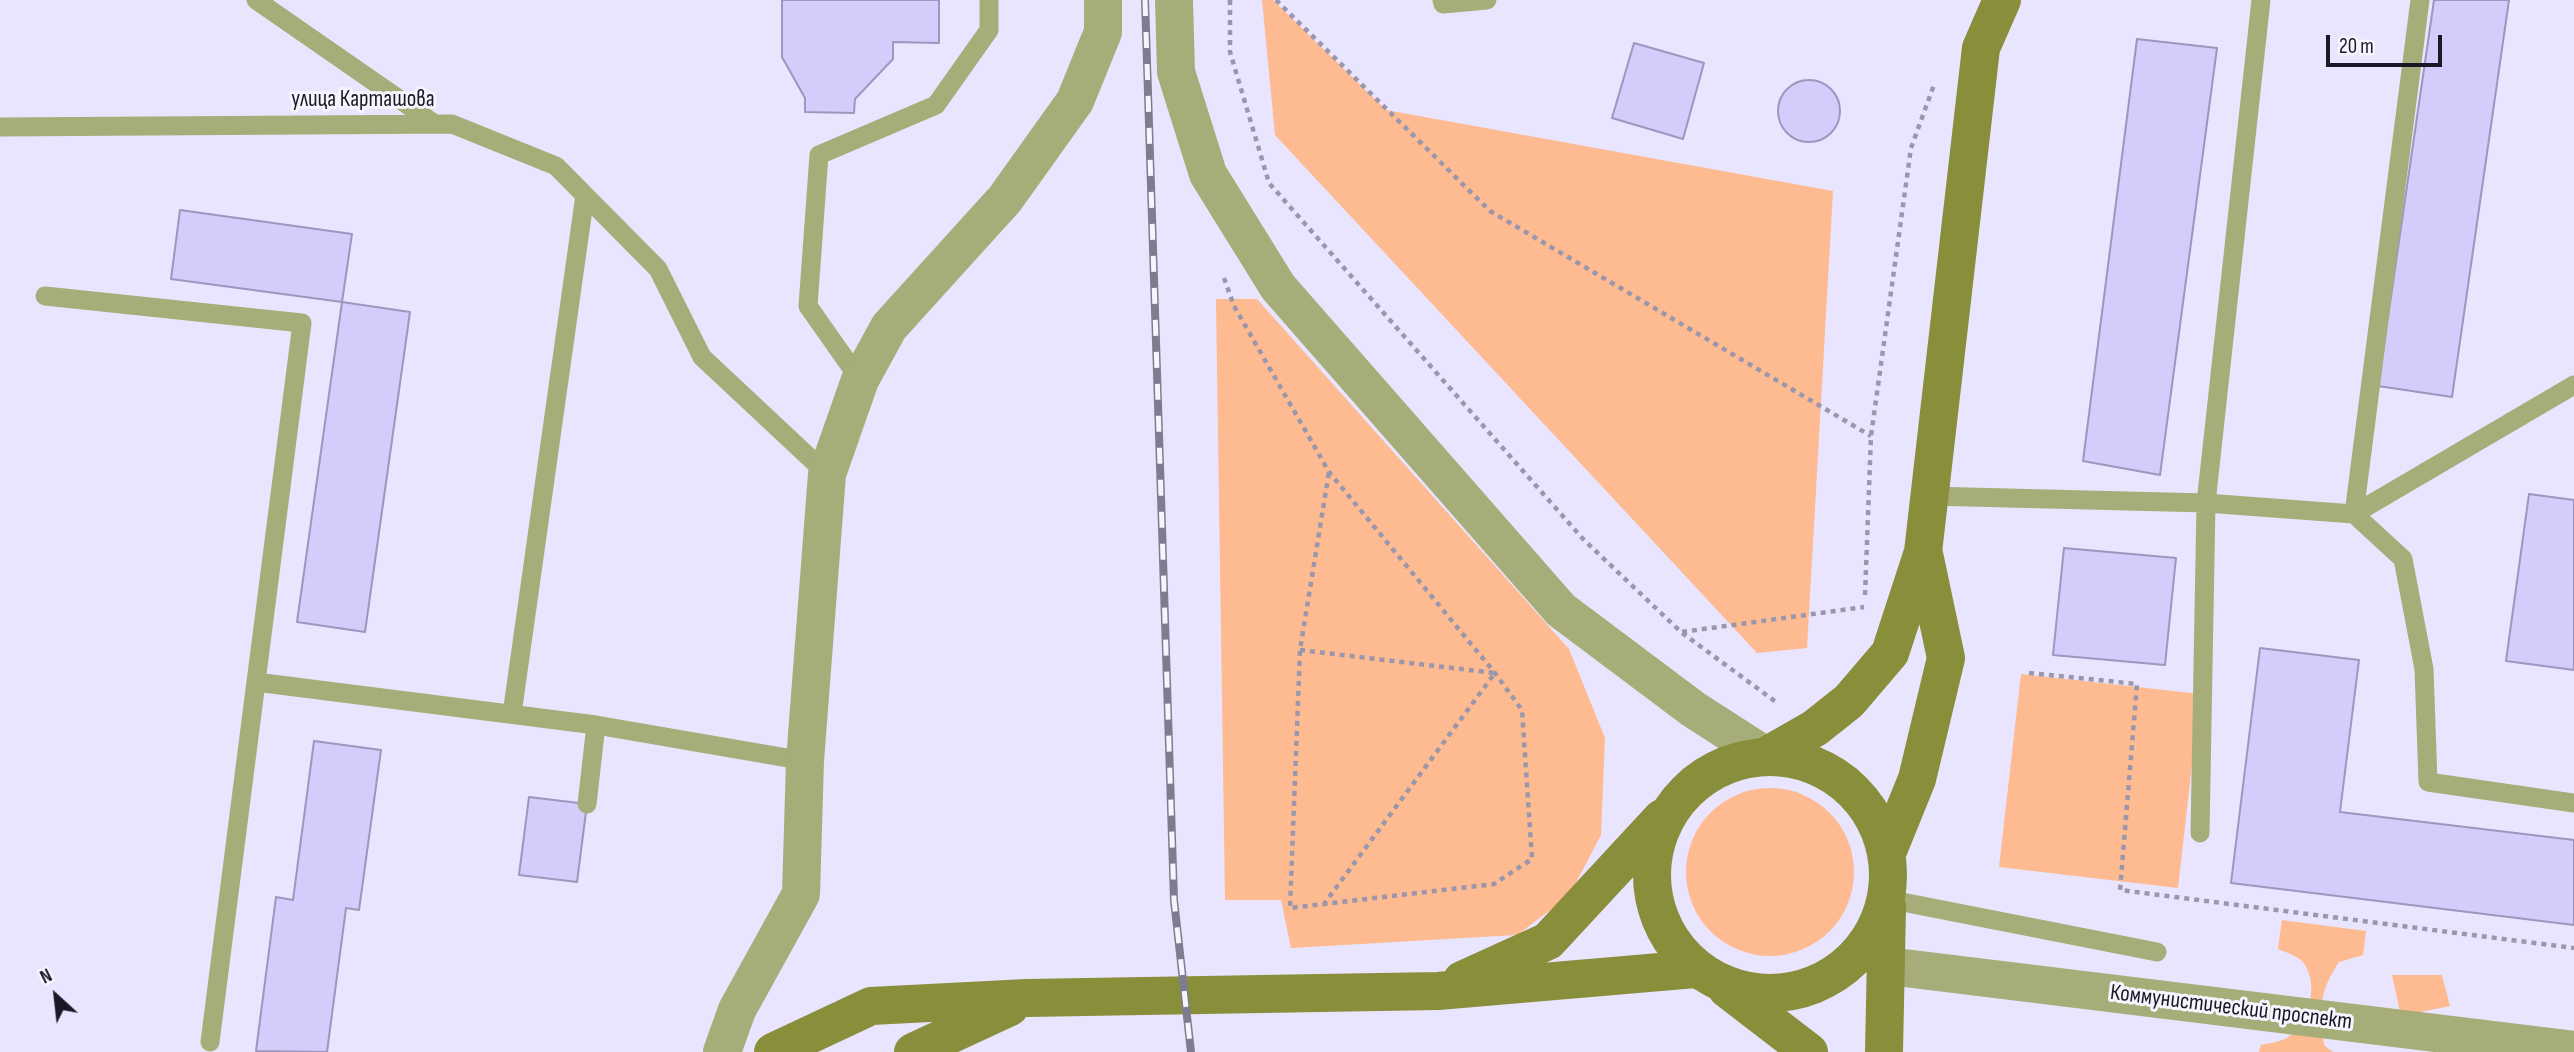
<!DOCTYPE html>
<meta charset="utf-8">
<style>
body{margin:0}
#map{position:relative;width:2574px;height:1052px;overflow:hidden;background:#e9e5ff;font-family:"Sofia Sans Condensed",sans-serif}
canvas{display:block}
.north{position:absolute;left:21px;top:961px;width:70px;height:70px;-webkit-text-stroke:5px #f6f4fd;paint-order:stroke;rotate:333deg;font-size:19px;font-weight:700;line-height:28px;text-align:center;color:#1a1726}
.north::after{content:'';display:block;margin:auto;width:24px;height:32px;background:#1a1726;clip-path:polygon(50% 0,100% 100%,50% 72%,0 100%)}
.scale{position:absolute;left:2326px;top:35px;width:116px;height:32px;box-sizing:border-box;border:4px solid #1a1726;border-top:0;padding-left:9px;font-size:21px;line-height:24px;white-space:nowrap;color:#1a1726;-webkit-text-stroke:5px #f6f4fd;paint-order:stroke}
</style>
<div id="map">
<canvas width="2574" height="1052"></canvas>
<div class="north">N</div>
<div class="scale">20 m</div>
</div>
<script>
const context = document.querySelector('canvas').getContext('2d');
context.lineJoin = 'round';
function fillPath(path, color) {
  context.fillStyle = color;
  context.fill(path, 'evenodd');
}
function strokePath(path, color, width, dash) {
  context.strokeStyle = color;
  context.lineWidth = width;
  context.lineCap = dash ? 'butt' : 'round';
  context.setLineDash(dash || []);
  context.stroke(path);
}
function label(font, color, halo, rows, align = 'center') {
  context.font = font + ' "Sofia Sans Condensed",sans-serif';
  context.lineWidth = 6;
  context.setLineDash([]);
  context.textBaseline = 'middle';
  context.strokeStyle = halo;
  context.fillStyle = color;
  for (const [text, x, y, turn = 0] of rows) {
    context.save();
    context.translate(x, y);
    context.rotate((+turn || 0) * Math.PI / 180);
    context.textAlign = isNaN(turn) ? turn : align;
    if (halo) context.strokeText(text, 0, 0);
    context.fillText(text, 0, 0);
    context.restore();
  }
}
const green = new Path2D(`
 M1262,0h11l113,110 447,81 -26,457 -50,5 -482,-518z
 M1216,299h41l312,350 36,89 -4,97 -32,61 -52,39 -226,13 -10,-48h-56z
 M2021,674l179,20 -22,194 -179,-21z
 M1686 872a84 84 0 1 1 168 0a84 84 0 1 1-168 0Z
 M2282,920l84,11 -3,24 -24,7c-21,32 -19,45 -15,83l9,7h-74l2,-7c8,-2 20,-3 27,-8 21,-14 32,-53 15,-75 -5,-6 -18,-10 -25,-13z
 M2392,975h50l8,31 -49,10z`);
const building = new Path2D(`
 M782,0h157v43l-46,-1v17l-38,40 -1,14 -49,-1v-14l-23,-41z
 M2434,0h75l-57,397 -74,-11z
 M2137,39l80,9 -57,427 -77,-14z
 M1634,43l70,20 -21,76 -71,-21z
 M1778 111a31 31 0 1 1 62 0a31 31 0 1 1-62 0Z
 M180,210l172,24 -10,68 -171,-23z
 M342,302l68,10 -45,320 -68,-10z
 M2529,494l45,6v170l-68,-9z
 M2064,548l112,10 -11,107 -112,-10z
 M2260,648l99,12 -19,152 234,28v85l-343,-42z
 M314,741l67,9 -22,160 -13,-2 -19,144 -71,-1 20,-154 17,3z
 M529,797l58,7 -10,78 -58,-7z`);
const path = new Path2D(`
 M1230,0v52l39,131 315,357 97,92 95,70 3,-1
 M1276,0l214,211 381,225
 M1224,278l10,28 95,166 166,201 27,37 10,149 -38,25 -204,24 10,-258 29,-178
 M1865,595l6,-159 40,-288 24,-66
 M1682,632l182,-25
 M1300,650l195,23 -171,231
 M2029,673l108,11 -17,206 454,58`);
const lane = new Path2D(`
 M256,0l179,124
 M1442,0l1,4 44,-4
 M0,127l452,-3 104,42 102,103 44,88 125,117
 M45,296l257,27 -46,359 340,43 209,36
 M860,380l-52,-74 11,-151 117,-50 53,-75v-30
 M1929,496l277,7 148,11 49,45 21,110 4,113 146,21
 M2354,514l66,-514
 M2354,514l220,-129
 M512,714l73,-519
 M587,804l9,-79
 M2200,833l6,-330 55,-503
 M1887,899l270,53
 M210,1042l46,-360`);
const street = new Path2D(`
 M1174,0l2,72 32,102 70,113 283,323 132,99 73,47
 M1888,966l686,84
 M722,1052l15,-42 64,-116 4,-133 22,-287 33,-94 29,-53 116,-128 70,-98 28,-69v-32`);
const secondary = new Path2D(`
 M1766,756l49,-28 34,-27 41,-48 33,-101 58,-504 21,-48
 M1652 875a118 118 0 1 1 236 0a118 118 0 1 1-236 0Z
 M1887,853l30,-74 29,-121 -22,-104
 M1462,980l86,-39 114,-123
 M1727,989l82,63
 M773,1052l98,-46 156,-8 411,-7 257,-22
 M913,1052l97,-45
 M1884,1052l3,-145`);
const rail = new Path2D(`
 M1145,0l29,900 17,152`);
const streetNames = [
 ["улица Карташова",363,100],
 ["Коммунистический проспект",2231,1008,7]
];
fillPath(green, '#feba90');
fillPath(building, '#d4ccfa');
strokePath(building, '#9d96be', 2);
strokePath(path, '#9a97ad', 4.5, [5, 5]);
strokePath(lane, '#a7ad78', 19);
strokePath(street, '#a7ad78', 38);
strokePath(secondary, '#888e39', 38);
strokePath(rail, '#807c90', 8);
strokePath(rail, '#f6f4fd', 5, [16]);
label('23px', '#1a1726', '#f6f4fd', streetNames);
</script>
